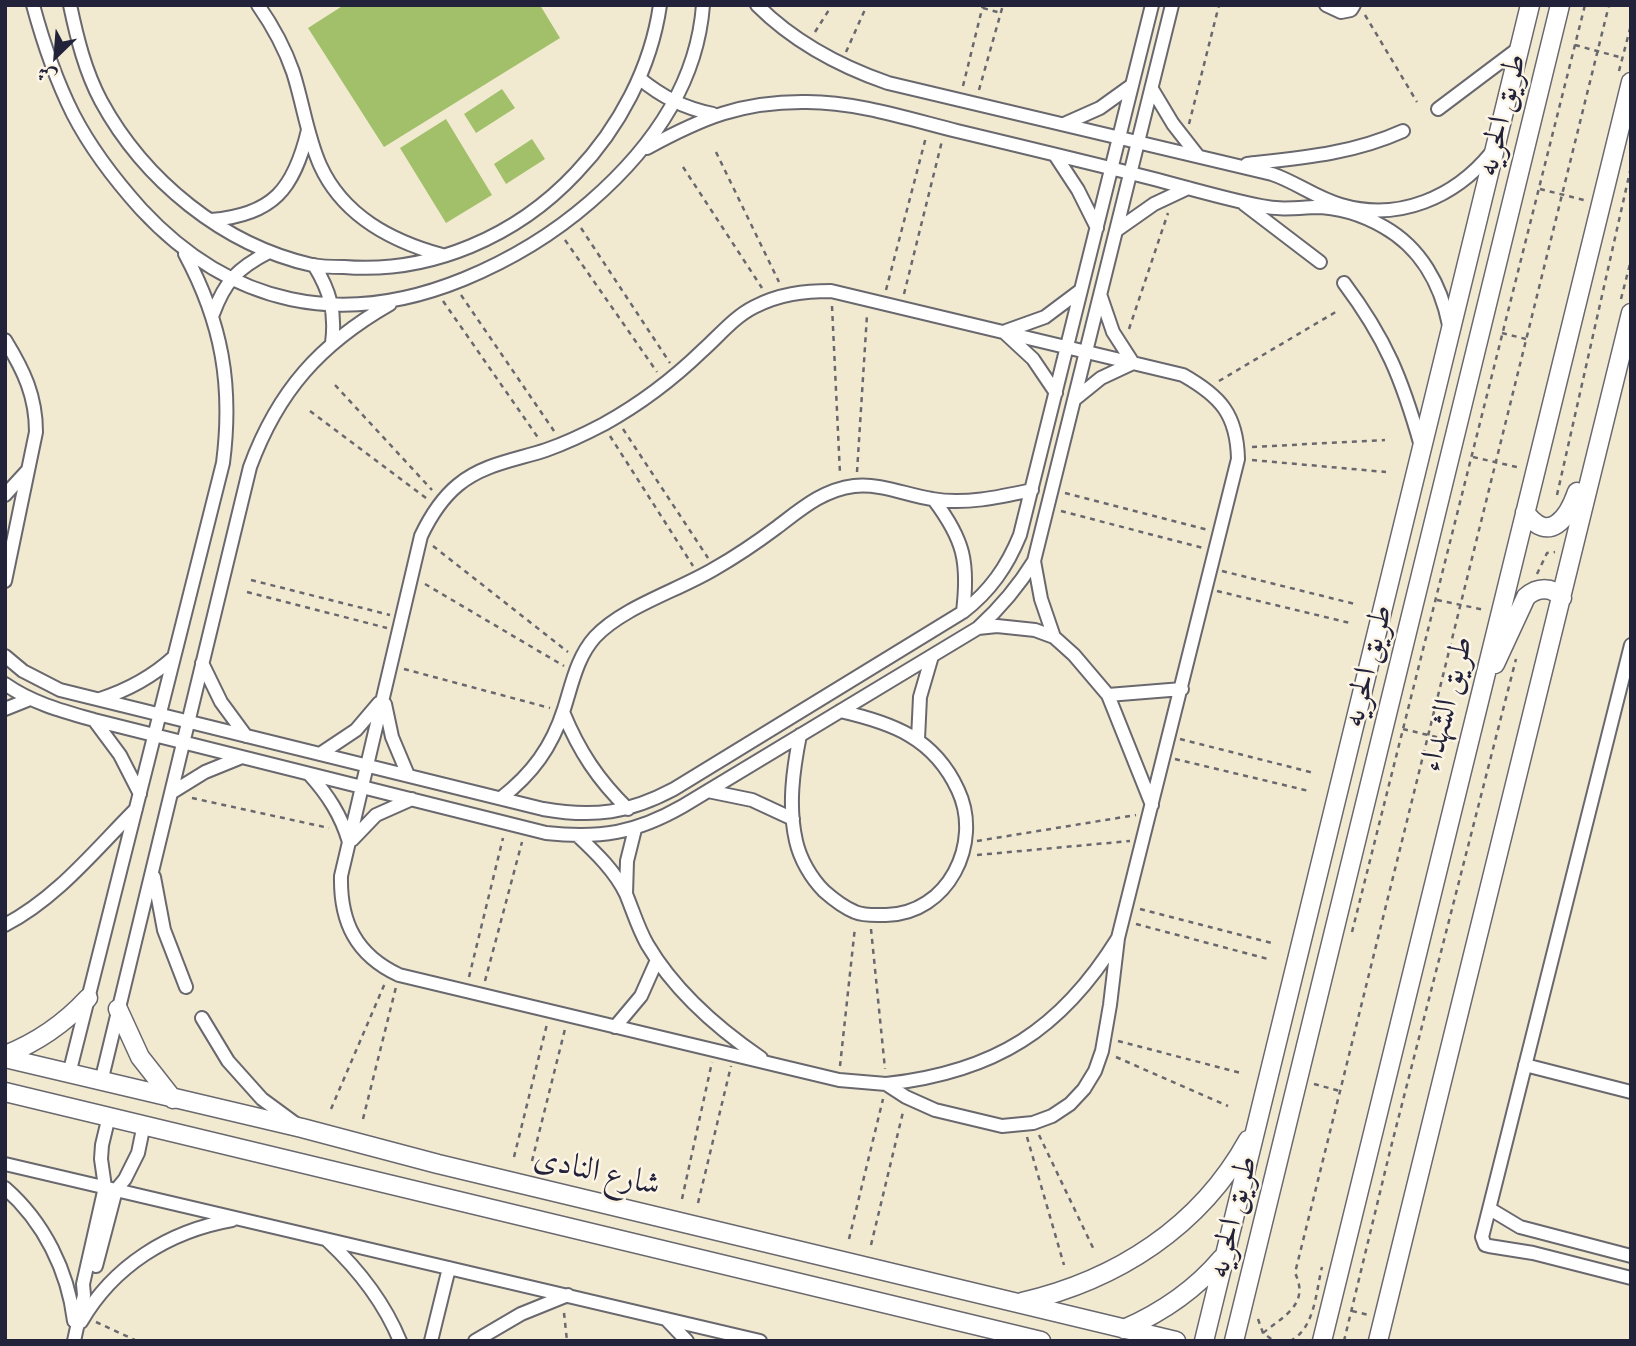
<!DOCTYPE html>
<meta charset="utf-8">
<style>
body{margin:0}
#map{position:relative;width:1636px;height:1346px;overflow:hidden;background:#f1ead0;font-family:"EB Garamond",Amiri,serif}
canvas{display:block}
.frame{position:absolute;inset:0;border:7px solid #22223b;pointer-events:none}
.north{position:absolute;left:21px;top:21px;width:70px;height:70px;-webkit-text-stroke:5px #fcf5e5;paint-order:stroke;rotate:205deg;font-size:19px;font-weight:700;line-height:28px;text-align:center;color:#22223b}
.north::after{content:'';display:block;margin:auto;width:24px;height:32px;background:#22223b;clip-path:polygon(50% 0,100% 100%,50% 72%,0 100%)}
</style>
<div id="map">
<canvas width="1636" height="1346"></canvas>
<div class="frame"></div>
<div class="north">ش</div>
</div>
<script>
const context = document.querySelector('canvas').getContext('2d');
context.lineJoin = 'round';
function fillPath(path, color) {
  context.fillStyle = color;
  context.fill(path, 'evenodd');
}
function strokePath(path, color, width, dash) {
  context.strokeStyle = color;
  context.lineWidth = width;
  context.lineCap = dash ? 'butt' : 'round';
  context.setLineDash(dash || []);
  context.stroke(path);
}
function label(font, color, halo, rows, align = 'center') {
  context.font = font + ' "EB Garamond",Amiri,serif';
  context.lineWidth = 5;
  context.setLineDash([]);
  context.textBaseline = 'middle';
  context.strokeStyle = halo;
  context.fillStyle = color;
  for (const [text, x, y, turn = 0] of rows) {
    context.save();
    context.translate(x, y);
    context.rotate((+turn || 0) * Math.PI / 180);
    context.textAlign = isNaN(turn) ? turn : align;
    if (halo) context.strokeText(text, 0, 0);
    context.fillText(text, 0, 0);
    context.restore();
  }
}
const green = new Path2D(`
 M344,5h196l20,33 -176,109 -76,-119z
 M502,89l13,19 -39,25 -12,-19z
 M446,119l46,76 -46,28 -46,-75z
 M532,139l13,20 -39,25 -12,-20z`);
const path = new Path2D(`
 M983,8l18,5
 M1365,15l52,87
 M815,32l17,-27
 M1575,45l48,13
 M846,52l21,-47
 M1619,71l12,-46
 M963,86l20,-81
 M979,90l24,-85
 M1189,124l30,-119
 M716,152l63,130
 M683,167l79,121
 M1540,189l44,11
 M581,228l89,135
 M565,240l92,132
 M886,290l40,-153
 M904,294l38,-153
 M461,295l93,136
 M1621,299l10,-39
 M443,301l96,138
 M832,306l8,168
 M1129,329l39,-116
 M1502,333l24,6
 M1219,381l120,-71
 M335,385l97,105
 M310,411l116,87
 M623,429l85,129
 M610,436l83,130
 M1252,447l133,-7
 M1473,457l48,11
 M1252,460l134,12
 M857,472l10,-157
 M1065,493l143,37
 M1557,495l74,-328
 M1061,511l142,37
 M433,546l135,106
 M1222,571l133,33
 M1537,574l10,-21 8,-1
 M251,580l139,35
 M425,584l139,82
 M1217,591l133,32
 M247,592l140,36
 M1437,600l48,10
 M404,669l146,39
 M1403,729l50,12
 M1180,739l134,34
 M1175,759l134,32
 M192,798l137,30
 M977,841l159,-26
 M977,855l153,-14
 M1140,909l132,34
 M1136,924l132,35
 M871,929l14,140
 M1352,932l233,-927
 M469,977l34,-139
 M485,981l37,-139
 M1118,1041l123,32
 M1116,1057l112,49
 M840,1066l15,-139
 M1314,1084l26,7
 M331,1109l54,-126
 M363,1119l33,-132
 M1039,1135l56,117
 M1027,1137l37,128
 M514,1157l33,-133
 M532,1161l33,-132
 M682,1199l30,-137
 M698,1203l33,-137
 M849,1239l34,-140
 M871,1245l32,-133
 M1352,1311l17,4
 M564,1313l3,28
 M1258,1319l5,14 11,8
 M96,1322l41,19
 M1263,1333c21,-17 47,-29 32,-60l314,-1268
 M1290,1341c25,-12 26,-50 32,-74
 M1344,1341l46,-190 126,-492`);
const street = new Path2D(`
 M33,5c10,37 23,75 40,109 18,35 42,66 68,95 90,97 201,120 323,70 46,-19 88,-44 126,-77 60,-52 107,-116 113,-197
 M70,5c7,33 15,66 31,96 43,79 122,144 211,164 10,2 21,2 32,2 87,7 173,-31 232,-94 43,-45 75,-105 84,-168
 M258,5c14,20 27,44 35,67 10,31 14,64 27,93 23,51 71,76 122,90
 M757,5c37,37 82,61 131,78l384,91c24,8 44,24 69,31 58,17 114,-8 150,-52
 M1326,5l15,7 10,-2 3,-5
 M639,78c23,19 45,30 74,36
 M1152,89l21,35 25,32
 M1438,109l81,-61
 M1064,124l36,-16 32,-23
 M647,148c55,-30 95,-47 160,-46 50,0 102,17 150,29 67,16 134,32 201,49 34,9 68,19 103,26 18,4 35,2 53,1 24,0 49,8 70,20 37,21 57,58 65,98
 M1055,155l23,35 19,38
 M1247,164c54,-6 105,-10 156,-33
 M1244,204l76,58
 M211,220c62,-5 83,-31 97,-90
 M1117,230l37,-26 34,-16
 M314,265c16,26 22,47 18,78
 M1344,283c42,56 58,96 77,163
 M213,314c12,-33 25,-46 56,-62
 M1006,331l39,-14 36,-27
 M1006,334l27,25 23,34
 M5,340c19,31 31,56 31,92l-31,149
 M1075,399l26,-21 32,-15 -20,-31 -12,-35
 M5,495l22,-24
 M934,500c30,40 35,62 29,112
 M1034,561l7,38 13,38
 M978,628l19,-2 38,4 19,7 20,18 34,40 44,110
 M1631,645l-149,592 3,8 4,1 44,7 98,25
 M5,656l18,15 37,19 483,119c51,9 86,4 131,-20l289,-177c27,-21 44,-45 57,-77l132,-530
 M202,663l19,39 25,34
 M5,684c27,19 57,27 89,36l452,113c54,6 90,0 137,-27l295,-178c22,-20 40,-41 56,-67l138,-556
 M1108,695l74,-6
 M100,699c28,-9 52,-22 74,-42
 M385,704l7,33 16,38
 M5,709l25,-10
 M563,712c16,39 35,68 65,97
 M94,720l26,35 20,39
 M800,735c-7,35 -12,71 -4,106 4,18 15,37 28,50 9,8 19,16 31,21 9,4 21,3 31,3 62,-1 97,-72 72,-125 -24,-52 -65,-67 -118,-79
 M918,739l2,-42 12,-41
 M320,754l36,-24 23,-27
 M309,774c19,21 32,41 40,68
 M708,791l44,9 41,19
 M171,793l34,-21 37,-15
 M501,798c31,-24 51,-51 63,-89 8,-25 13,-52 31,-72 28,-30 82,-46 119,-68 21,-12 42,-26 62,-41 24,-18 46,-38 78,-42 27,-3 52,9 78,13 32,6 68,-2 100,-9
 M578,836c18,17 37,35 48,58 7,17 12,34 21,50 27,46 70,84 114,114
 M352,840l24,-25 36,-16
 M154,877l10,53 22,57
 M626,894l1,-33 8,-32
 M5,925c52,-27 90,-75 131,-116
 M202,1018l26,43 34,38 34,25
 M615,1027l26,-31 16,-36
 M1525,1065l106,27
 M69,1074l154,-611c10,-78 -1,-140 -38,-209
 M101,1082l149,-615c28,-76 70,-123 140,-163
 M886,1084c109,-12 175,-54 232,-146l120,-479c-1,-45 -18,-63 -55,-84l-352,-84c-27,0 -52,3 -77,16 -20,10 -35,29 -52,44 -30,29 -62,53 -98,73 -19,10 -38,19 -58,26 -30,10 -63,14 -88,35 -17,14 -28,32 -37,51l-80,340c-1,46 15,79 58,99l440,105 47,4 20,13 29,13 67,16 31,-3 19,-7 18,-12 14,-15 11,-18 7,-20 8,-46 8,-67
 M5,1164l755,177
 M5,1188c39,34 63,83 69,133
 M1490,1209l30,18 111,29
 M328,1241c31,29 56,61 72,100
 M96,1266l20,-76 9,-11 13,-26 6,-29
 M666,1319l21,22
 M81,1322c32,-56 88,-91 151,-102
 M74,1341l10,-46 -1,-11 22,-97 -4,-28 1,-14 7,-29
 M431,1341l18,-73
 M475,1341l46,-27 47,-19`);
const secondary = new Path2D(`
 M1525,512c24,33 43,6 52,-20
 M1495,664l31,-67c11,-10 26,-11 36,1
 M118,1009l22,48 33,42
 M5,1055c33,-13 59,-31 83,-57
 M5,1058l297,70 136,36 738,177
 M5,1092l1036,249
 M1022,1302c95,-22 178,-75 226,-162
 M1124,1329c39,-17 71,-39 98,-71
 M1204,1341l326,-1336
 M1234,1341l326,-1336
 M1322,1341l309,-1259
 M1378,1341l253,-1028`);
const streetNames = [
 ["طريق الحريه",1502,115,-76],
 ["طريق الحريه",1368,666,-76],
 ["طريق الشهداء",1447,704,-76],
 ["شارع النادى",597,1172,13],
 ["طريق الحريه",1233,1217,-76]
];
fillPath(green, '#a1c069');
strokePath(street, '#6a686f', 16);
strokePath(secondary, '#6a686f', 21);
strokePath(path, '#6a686f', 2.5, [5, 5]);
strokePath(street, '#fff', 12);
strokePath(secondary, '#fff', 18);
label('32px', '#22223b', '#fcf5e5', streetNames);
</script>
